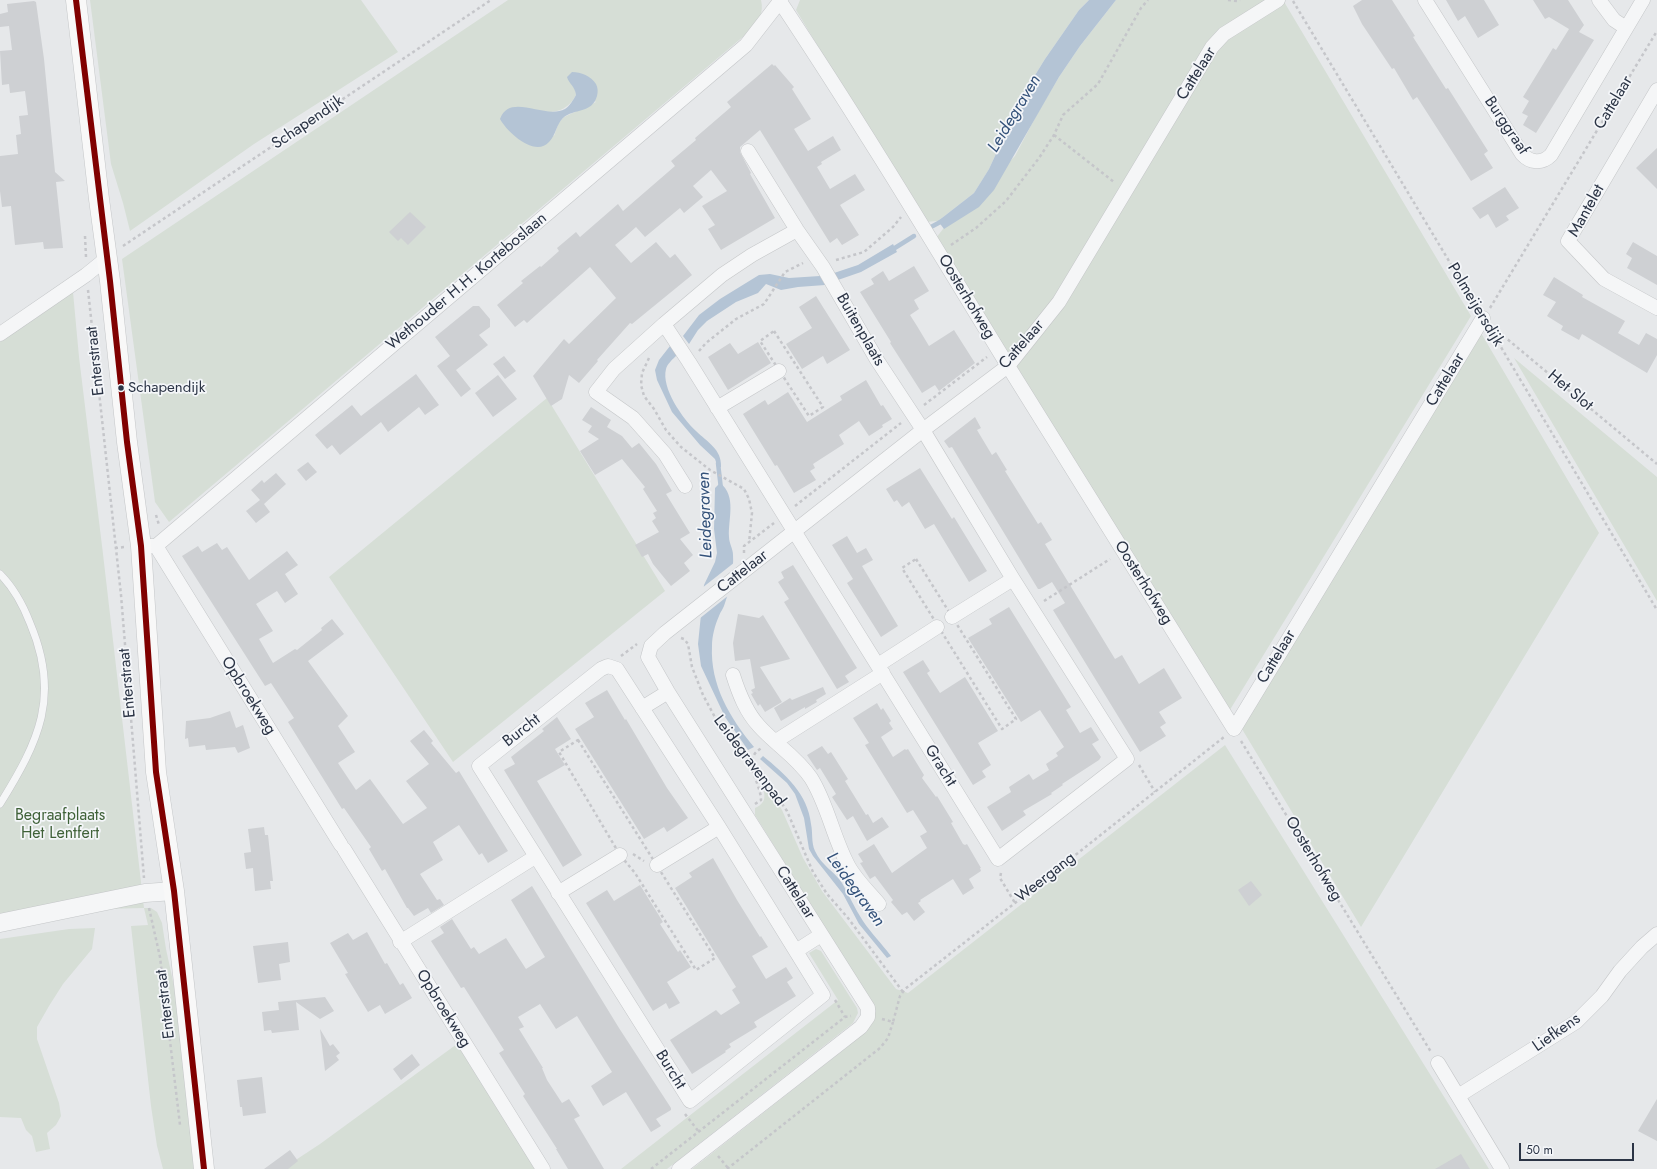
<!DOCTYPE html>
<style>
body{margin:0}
#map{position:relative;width:1657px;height:1169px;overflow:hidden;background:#e6e8ea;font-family:Jost,sans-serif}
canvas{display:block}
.scale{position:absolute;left:1519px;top:1143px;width:115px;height:18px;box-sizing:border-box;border:2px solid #2b3445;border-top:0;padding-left:5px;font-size:12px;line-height:14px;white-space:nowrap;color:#2b3445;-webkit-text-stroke:3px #f4f6f9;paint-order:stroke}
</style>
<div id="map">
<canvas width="1657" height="1169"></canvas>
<div class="scale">50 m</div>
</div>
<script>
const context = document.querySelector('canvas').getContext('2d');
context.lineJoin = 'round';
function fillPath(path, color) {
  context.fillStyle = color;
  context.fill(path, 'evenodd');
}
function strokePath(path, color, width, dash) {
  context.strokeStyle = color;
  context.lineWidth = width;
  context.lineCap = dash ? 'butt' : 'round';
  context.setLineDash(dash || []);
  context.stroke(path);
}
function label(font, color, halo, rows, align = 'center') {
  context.font = font + ' Jost,sans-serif';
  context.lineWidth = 3.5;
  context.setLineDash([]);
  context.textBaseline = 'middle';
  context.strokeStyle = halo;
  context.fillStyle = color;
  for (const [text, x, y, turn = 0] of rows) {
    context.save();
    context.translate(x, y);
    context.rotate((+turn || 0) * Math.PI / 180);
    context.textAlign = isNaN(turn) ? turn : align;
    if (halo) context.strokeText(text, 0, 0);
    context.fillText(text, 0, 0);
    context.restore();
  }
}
const green = new Path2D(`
 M90,0h271l37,52 -144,92 -124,87 -7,-28 -12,-39z
 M508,0h253c3,13 -2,20 -10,30l-582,492 -14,-20 -33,-243zM568,80l28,22 -32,15 -6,7 -4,12 -30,-28c22,5 40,9 52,-13l-1,-8z
 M800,0h289l-10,10 -34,49 -21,34 -35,76 -15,24 -36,28 -14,1 -128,-212z
 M1116,0h167l188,316 -243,397 -292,-475 7,-9 72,-73 21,-40 23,-39 21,-31z
 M73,292l6,65 24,197 41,354h7l6,4 5,11 4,26 10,46 20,174h-33l-6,-23 -6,-40 -20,-180 17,-1 -4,-17 -42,1 -102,13v-580z
 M1481,333l118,200 -238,394 -119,-198z
 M1514,358l143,119v124z
 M547,398l118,193 -212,171 -124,-185z
 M1225,745l264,424h-797l150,-118 26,-22 8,-18 -121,-196v-7c16,-7 8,-19 3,-31l5,4 19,29 21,48 19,33 74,98 12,4z
 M95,928l-3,21 -29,35 -14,22 -12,21v12l22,64 2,13 -5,9 -9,8 3,16 -14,3 -4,-16 -6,-6 -5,-12 -21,-1v-178l69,-10z
 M816,949l5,2 36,57 1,5 -5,10 -186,146h-46l217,-169 -29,-47z
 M457,1044l78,125h-253l38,-25z`);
const water = new Path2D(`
 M1089,0h27l-36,46 -21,31 -65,113 -15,17 -35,22 -6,-8 36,-28 15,-24 35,-76 21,-34 34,-49z
 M572,72c9,0 19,4 24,12 2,4 2,8 1,12 -5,18 -23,12 -34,22 -7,7 -7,17 -14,24 -14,16 -42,-10 -49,-23 10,-27 45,1 65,-10 5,-3 8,-9 11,-14 -1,-9 -7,-11 -9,-18z
 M893,244l4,8 -36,20 -26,9 -4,-7 27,-9z
 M770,274l19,4 31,-2 5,9 -27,2 -17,3 -15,-6 -8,9 -22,9 -29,19 -9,9 -9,14 -6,-8 16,-21 21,-16 39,-24z
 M670,346l7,9c-4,4 -10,9 -11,14 -5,19 17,50 30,62 11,11 26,18 25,36l-3,1 -3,-9 -15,-14 -28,-33 -15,-32 -2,-10 4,-10z
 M720,483c17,13 8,36 9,54 0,6 4,12 4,18 1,15 -3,34 -8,48 -1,5 -5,9 -6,13 -4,9 -7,20 -7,30 -2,39 18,72 42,101l-6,3 -23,-33 -24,-51 -3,-22 6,-59 11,-23 2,-9 -3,-24 1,-41z
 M763,756c22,18 45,38 48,68 2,9 0,18 4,27 7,15 19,20 27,32 7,12 13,26 21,38 8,12 19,23 28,35l-4,2 -28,-34 -16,-30 -30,-38 -4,-7 -5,-31 -9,-24 -8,-11 -27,-24z`);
const pier = new Path2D(`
 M735,562l-6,33 -30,24 3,-31z`);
const stream = new Path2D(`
 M931,227l13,-7
 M890,251l24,-15
 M718,463l3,26`);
const building = new Path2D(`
 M1362,0h30l23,36 -2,1 33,52 2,-1 40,63 -4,3 9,14 -22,13 -54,-84 -4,3 -19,-32 -2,1 -30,-45 -9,-18z
 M1446,0h38l15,25 -21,13 -13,-22 -7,5z
 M1533,0h35l16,25 -5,7 15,8 -58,93 -13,-8 5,-9 -6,-3 7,-12 -6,-4 30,-49 3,2 13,-21 -20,-12 -4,2z
 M34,1l2,1 8,57 11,113 10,9 -9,1 7,66 -19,1 -1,-7 -28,3 -4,-39 -9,1 -2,-16v-35l18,-2 -2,-19 5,-1 -2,-18 9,-1 -3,-24 -15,2 -1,-9 -7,1 -2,-34 12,-1 -3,-24 -9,1v-13l8,-2 -1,-8z
 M772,64l2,2 1,-1 19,22 -2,2 19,30 -17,10 14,22 25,-15 8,14 -20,12 1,2 -5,3 13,22 25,-15 10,16 -25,15 19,30 -17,10 -5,-7 -7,5 -70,-113 -20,17v5l11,21 -1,1 25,44 -54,32 -13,-21 7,-4 -13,-19 25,-15 -16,-21 -18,16 10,11 -19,16 -4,-5 -35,29 -9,-10 -10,9 -11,9 16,18 25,-21 14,16 5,-4 17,21 -60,49 -2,-1 -33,37 1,1 -19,22 -10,-8 -7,24 -11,7 -18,-30 31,-37 5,5 47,-46 -26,-31 -63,56 -3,-3 -9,7 -18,-22 26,-22 -2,-2 19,-15 1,1 18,-16 -2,-3 19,-16 4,5 38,-33 5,7 52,-45 -4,-5 25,-21 -1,-2 36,-31 -4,-5z
 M1657,148v41l-21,-21z
 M1505,187l14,21 -13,8 3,4 -13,8 -8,-14 -8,5 -8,-11z
 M410,212l16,15 -18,18 -7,-7 -3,3 -9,-9z
 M1633,242l24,14v29l-30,-17 5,-10 -6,-4z
 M914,266l15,25 -15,9 5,9 -9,6 7,11 12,20 25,-16 21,33 -36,28 -4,-6 -13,8 -32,-50 1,-1 -31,-50 14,-8 -3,-5 12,-8 6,10z
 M1554,277l29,18 -1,2 43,24 -7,12 21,12 7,-12 11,6v16l-10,18 -65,-39 -3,6 -18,-10 2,-4 -16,-10 9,-14 -13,-7z
 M816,296l34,54 -23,14 -4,-8 -21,13 -16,-25 26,-16 -13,-21z
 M473,306h6l11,13v8l-11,8 9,10 -32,25 15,19 -10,8 -24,-31 13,-10 -15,-19z
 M758,342l13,21 -43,27 -20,-33 22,-14 8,11z
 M504,356l12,15 -11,8 -12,-15z
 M416,374l23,31 -14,10 -6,-8 -31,25 -7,-10 -41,33 -8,-10 -5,4 -12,-14 37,-30 9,11z
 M498,375l19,24 -24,18 -18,-24z
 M866,380l15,26 2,-1 9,14 -10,6 1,2 -14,9 -10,-15 -20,14 5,9 -31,20 2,4 -5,3 6,9 -22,13 -17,-28 -2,1 -32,-52 22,-14 3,5 20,-13 19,30 35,-22 -2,-4z
 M591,407l20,13 -4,7 15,9 10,12 7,-5 17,21 16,27 -6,3 24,39 -10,6 13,16 -9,8 6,8 -19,15 -18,-22 -5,-10 -6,3 -7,-12 24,-13 -7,-11 4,-3 -3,-5 4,-2 -14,-22 2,-2 -23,-28 -27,16 -15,-24 19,-12 -11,-7 4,-6 -10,-6z
 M975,417l6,11 -4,2 15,25 4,-3 11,18 -2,1 33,53 3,-2 11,18 -7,4 70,115 7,-4 17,29 25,-16 18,30 -23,14 7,11 -6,4 6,9 -26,16 -87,-142 12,-7 -13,-21 -12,7h-2l-77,-127 -9,-15 -3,1 -5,-7z
 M308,462l9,10 -11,9 -9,-11z
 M920,468l32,51 2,-2 33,54 -18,11 -35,-58 -9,5 -16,-27 -7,5 -5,-7 -3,2 -8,-13z
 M276,473l10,11 -22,20 6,8 -14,11 -10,-12 14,-11 -9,-10 11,-10 2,3z
 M847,536l10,17 9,-5 7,12 -11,6 36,60 -17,11 -34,-54 6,-4 -21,-34z
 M217,543l5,7 5,-3 22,33 38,-29 11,14 -13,9 13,20 -13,9 -8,-12 -21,13 17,27 -14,8 14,24 22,-14 2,1 25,-20 -1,-2 11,-9 12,15 -36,27 40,55 -10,10 17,26 -17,11 18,27 14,-11 33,45 24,-16 -21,-27 23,-17 -19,-23 14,-11 9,11 -2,2 25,30 3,-2 49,80 -20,12 -6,-10 -3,2 -20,-30 -26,17 10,18 -23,14 17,26 3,-1 4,6 -13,8 -3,-5 -14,8 -6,-8h-1l-22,-39 -3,2 -13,-22 2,-2 -27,-39 -2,1 -54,-87 6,-4 -23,-35 -6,3 -83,-130 16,-10 4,6z
 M793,565l64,103 -12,8 4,6 -12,7 -53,-87 5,-3 -11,-17 6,-4 -3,-6z
 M1009,607l62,100 -5,3 14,23 11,-6 8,13 -7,4 9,13 -2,3 -37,24 1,1 -12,8 1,1 -29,17 3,4 -24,16 -15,-24 24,-15 -2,-5 20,-13 4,6 16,-10 -3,-6 12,-8 -2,-3 8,-6 -24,-37 -19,12 -53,-84 24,-14 -3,-5z
 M738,614l21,4 4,-3 27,44 -30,8 22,35 -17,10 -5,-8 -2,2 -7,-12 2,-1 -2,-3 4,-2 -5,-29 -15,2 -2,-18z
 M923,660l7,11 -3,2 13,20 25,-16 33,54 -20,12 13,22 -9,6 4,6 -13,8 -70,-113z
 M823,687l3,7 -10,6 1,2 -12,7v-2l-24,14 -7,-13 16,-10 2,2z
 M607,690l18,30 1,-1 41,69 21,30 -21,14 -3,-5 -20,12 -69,-110 19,-12 -9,-14z
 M877,703l4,7 2,-2 8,13 -2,2 4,6 -12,8 12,20 12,-8 1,1 2,-1 16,26 -2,3 14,19 1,-1 16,26 -2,1 12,21 2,1 2,-1 14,24h-1l1,3 -12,8 5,9 -11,7 -10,-16 -33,21 1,1 -3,2 7,9 -11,9 -7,-9 -5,3 -11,-13 2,-2 -18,-24 -5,3 -10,-16 3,-1 -5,-8 16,-10 18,29 35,-25 -7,-12 7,-4 -14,-22 -6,3 -42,-68 4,-2 -16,-25z
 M230,711l6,17 7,-3 7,23 -12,5 -3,-6 -29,3 -1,-5 -16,2 -1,-9 -3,1 1,-18 24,-3z
 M557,717l14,22 -16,10 10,16 -28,16 45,74 -19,12 -59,-97 11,-6 -4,-7 33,-26 -2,-2z
 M822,746l6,8 3,-2 17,27 -3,2 21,34 2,-1 5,9 9,-6 7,10 -22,14 -14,-25 -6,4 -15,-23 4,-3 -16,-26 -3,2 -10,-15z
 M264,827l1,8h3l5,46h-3l1,8 -16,2 -2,-23 -7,1 -2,-16 7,-1 -3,-23z
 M713,858l24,42 23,37 1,-1 7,11 -16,9 14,23 20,-12 7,11 -6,4 9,14 -42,26 3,5 -28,17 2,3 -6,4 1,1 -34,22 -22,-34 46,-30 5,5 19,-12 -8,-13 4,-3 -61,-99 17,-11 -3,-4z
 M1251,881l11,14 -13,11 -11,-16z
 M640,885l23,37 -3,2 18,28 2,-2 11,17 -24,15 13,21 -11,6 -3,-6 -13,8 -67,-108 21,-13 7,11z
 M532,886l87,142 52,80v2l-15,9 5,7 -10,6 -25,-40 -23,14 -12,-20 21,-14 -35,-56 -21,13 -16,-25 -22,13 6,10 -5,2 24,39h-1l5,12 15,23 7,-4 11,17 -6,3 30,50h-36l-12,-20h1l-34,-53 2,-2 -26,-41 5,-3 -40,-63 -3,1 -30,-47 13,-8 -4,-6 12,-8 19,30 3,-2 5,7 27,-16 20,31 19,-12 -34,-57z
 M367,932l18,32 2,-1 13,22 3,-2 9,15 -27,16 -5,-9 -12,7 -23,-38 3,-1 -18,-30 18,-10 5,7z
 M288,942l2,20 -11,2 2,16 -23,3 -5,-37z
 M325,997l9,14 -14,8 -24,-17 3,28 -27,3 -1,-3 -7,1 -2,-19 17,-2 -1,-8z
 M320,1029l10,17 3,-2 7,9 -4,3 3,4 -14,11z
 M412,1054l8,11 -19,15 -8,-11z
 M262,1077l4,36 -23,3 -1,-9h-2l-3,-27z
 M1657,1099v42l-19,-10z
 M290,1150l8,11 -10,8h-24z
 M1461,1154l9,15h-35z`);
const path = new Path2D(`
 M1228,0l9,1 3,-1
 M1293,1l183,305
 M1054,135l60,47
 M85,236l1,21
 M951,245l25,-17 30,-27 33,-43 15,-23 9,-20 35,-31 43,-76 7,-8
 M123,246l368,-246
 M836,260l28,-8 29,-25 8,-10
 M88,290l33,305 23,283
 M1490,308l167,-277
 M1494,328l163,136
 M774,331l49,76 -14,9 -49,-75z
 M1492,332l165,278
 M699,351l7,-8 30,-24 28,-15 21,-32 18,-9
 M649,358l-7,15 -1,12 3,11 10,13 12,21 15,17 29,23 34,19 5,10 3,14 -3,30
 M924,405l63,-48
 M795,506l106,-83
 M156,515l3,10
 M115,548l10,-1
 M744,553v-7l30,-23
 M916,559l100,160 -14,10 -100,-161z
 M1044,601l66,-42
 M681,638l3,1 4,5 4,23 11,28 14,26 18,25 29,32 23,33 26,61 14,22 21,24 55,74
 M621,656l16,-12
 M578,740l137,218 -19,12 -61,-97 -15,-18 -61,-103z
 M1241,741l190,311
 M1139,765l16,27
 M755,804l6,-4c0,-17 -21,-41 1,-52
 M633,854l11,7
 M1001,873l-1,5 15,25
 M149,908l11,49 20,168
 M835,1000l10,17
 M882,1019l11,3 7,-26 5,-7 110,-86 209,-166
 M685,1114l14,18
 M718,1156l10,12
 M651,1169l194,-152 6,-1
 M727,1169l153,-121 8,-10 5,-16`);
const service = new Path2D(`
 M0,574c14,14 23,31 30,49 31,73 9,118 -30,181`);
const minor = new Path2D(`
 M779,0c80,120 154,243 229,366 74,121 150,242 226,363l249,-411
 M1425,0l97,154c8,9 20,10 29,1l92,-155
 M1599,0l15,20 12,8
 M1657,90l-89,151 36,38 53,29
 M664,324l25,38 309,497 129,-100 -114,-180 -90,-149 -46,-70 -54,-93 -26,-37 -49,-79
 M0,334l86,-59 21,-17
 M717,408l62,-37
 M685,486l-20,-32 -32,-36 -37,-26 18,-23 50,-45 58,-49 30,-20 45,-25
 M141,546h15l590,-501 35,-45
 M156,546l185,299
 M952,617l61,-38
 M878,665l59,-38
 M608,666l9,3 102,158 104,168 -133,106 -211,-335 122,-97z
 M733,675c6,19 13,37 26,51 17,19 37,30 52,52 17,27 22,60 38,89 8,14 20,25 30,37
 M642,708l26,-16
 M776,741l107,-68
 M344,849l199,320
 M657,865l62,-38
 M558,893l62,-38
 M400,942l135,-85
 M796,951l25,-16
 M1438,1063l64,106
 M1458,1096l118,-74 26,-26 18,-25 22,-24 15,-13
 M679,1169l182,-142 7,-10v-9l-200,-316 -20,-35 3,-11 14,-13 258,-203 85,-64 51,-64 153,-255 12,-13 54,-34`);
const tertiary = new Path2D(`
 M0,923l145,-30 29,-2`);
const secondary = new Path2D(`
 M76,0l23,199 11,82 17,161 14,104 15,226 18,119 30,278`);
const bus1 = new Path2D(`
 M76,0l34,281 17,161 14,104 15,226 18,119 30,278`);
const markers = [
 [121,388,3.5,"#2b3445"]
];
const busNames = [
 ["Schapendijk",128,388]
];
const streetNames = [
 ["Cattelaar",1197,74,-58],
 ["Cattelaar",1614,103,-59],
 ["Schapendijk",308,123,-34],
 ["Burggraaf",1506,126,56],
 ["Mantelet",1587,211,-61],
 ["Wethouder H.H. Korteboslaan",467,282,-40],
 ["Oosterhofweg",966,297,59],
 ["Polmeijersdijk",1475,305,59],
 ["Buitenplaats",860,330,60],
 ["Cattelaar",1022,345,-49],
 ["Enterstraat",96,361,-96],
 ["Cattelaar",1446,380,-59],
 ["Het Slot",1570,391,40],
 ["Cattelaar",743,572,-38],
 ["Oosterhofweg",1143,583,58],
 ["Cattelaar",1277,657,-59],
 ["Enterstraat",128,683,-95],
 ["Opbroekweg",248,696,58],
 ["Burcht",522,731,-38],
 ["Leidegravenpad",749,761,53],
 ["Gracht",940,766,58],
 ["Oosterhofweg",1313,859,59],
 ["Weergang",1046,878,-38],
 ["Cattelaar",795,893,58],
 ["Enterstraat",166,1004,-97],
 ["Opbroekweg",443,1009,58],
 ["Liefkens",1557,1033,-35],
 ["Burcht",670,1070,58]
];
const parkNames = [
 ["Begraafplaats",60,816],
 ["Het Lentfert",60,834]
];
const waterNames = [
 ["Leidegraven",1015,114,-59],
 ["Leidegraven",706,515,-92],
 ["Leidegraven",855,890,54]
];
fillPath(green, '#d6ded6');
fillPath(water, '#b4c4d5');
fillPath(pier, '#e6e8ea');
strokePath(stream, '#b4c4d5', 4.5);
fillPath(building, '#ced0d3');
strokePath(service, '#c4c6c8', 8);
strokePath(minor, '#c4c6c8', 15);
strokePath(tertiary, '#c4c6c8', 19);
strokePath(secondary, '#c4c6c8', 21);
strokePath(path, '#c5c6ca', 2.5, [3, 3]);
strokePath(service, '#f5f6f7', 7);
strokePath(minor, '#f5f6f7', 14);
strokePath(tertiary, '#f5f6f7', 18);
strokePath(secondary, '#f8f8f8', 20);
strokePath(bus1, '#800000', 6);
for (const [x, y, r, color] of markers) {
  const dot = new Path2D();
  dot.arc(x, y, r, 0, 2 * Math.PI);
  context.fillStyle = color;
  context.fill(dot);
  strokePath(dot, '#f4f6f9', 1.5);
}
label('15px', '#2b3445', '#f4f6f9', busNames, 'left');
label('16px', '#2b3445', '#f4f6f9', streetNames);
label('16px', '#3f6138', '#f4f6f9', parkNames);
label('italic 17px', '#34527a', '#f4f6f9', waterNames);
</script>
